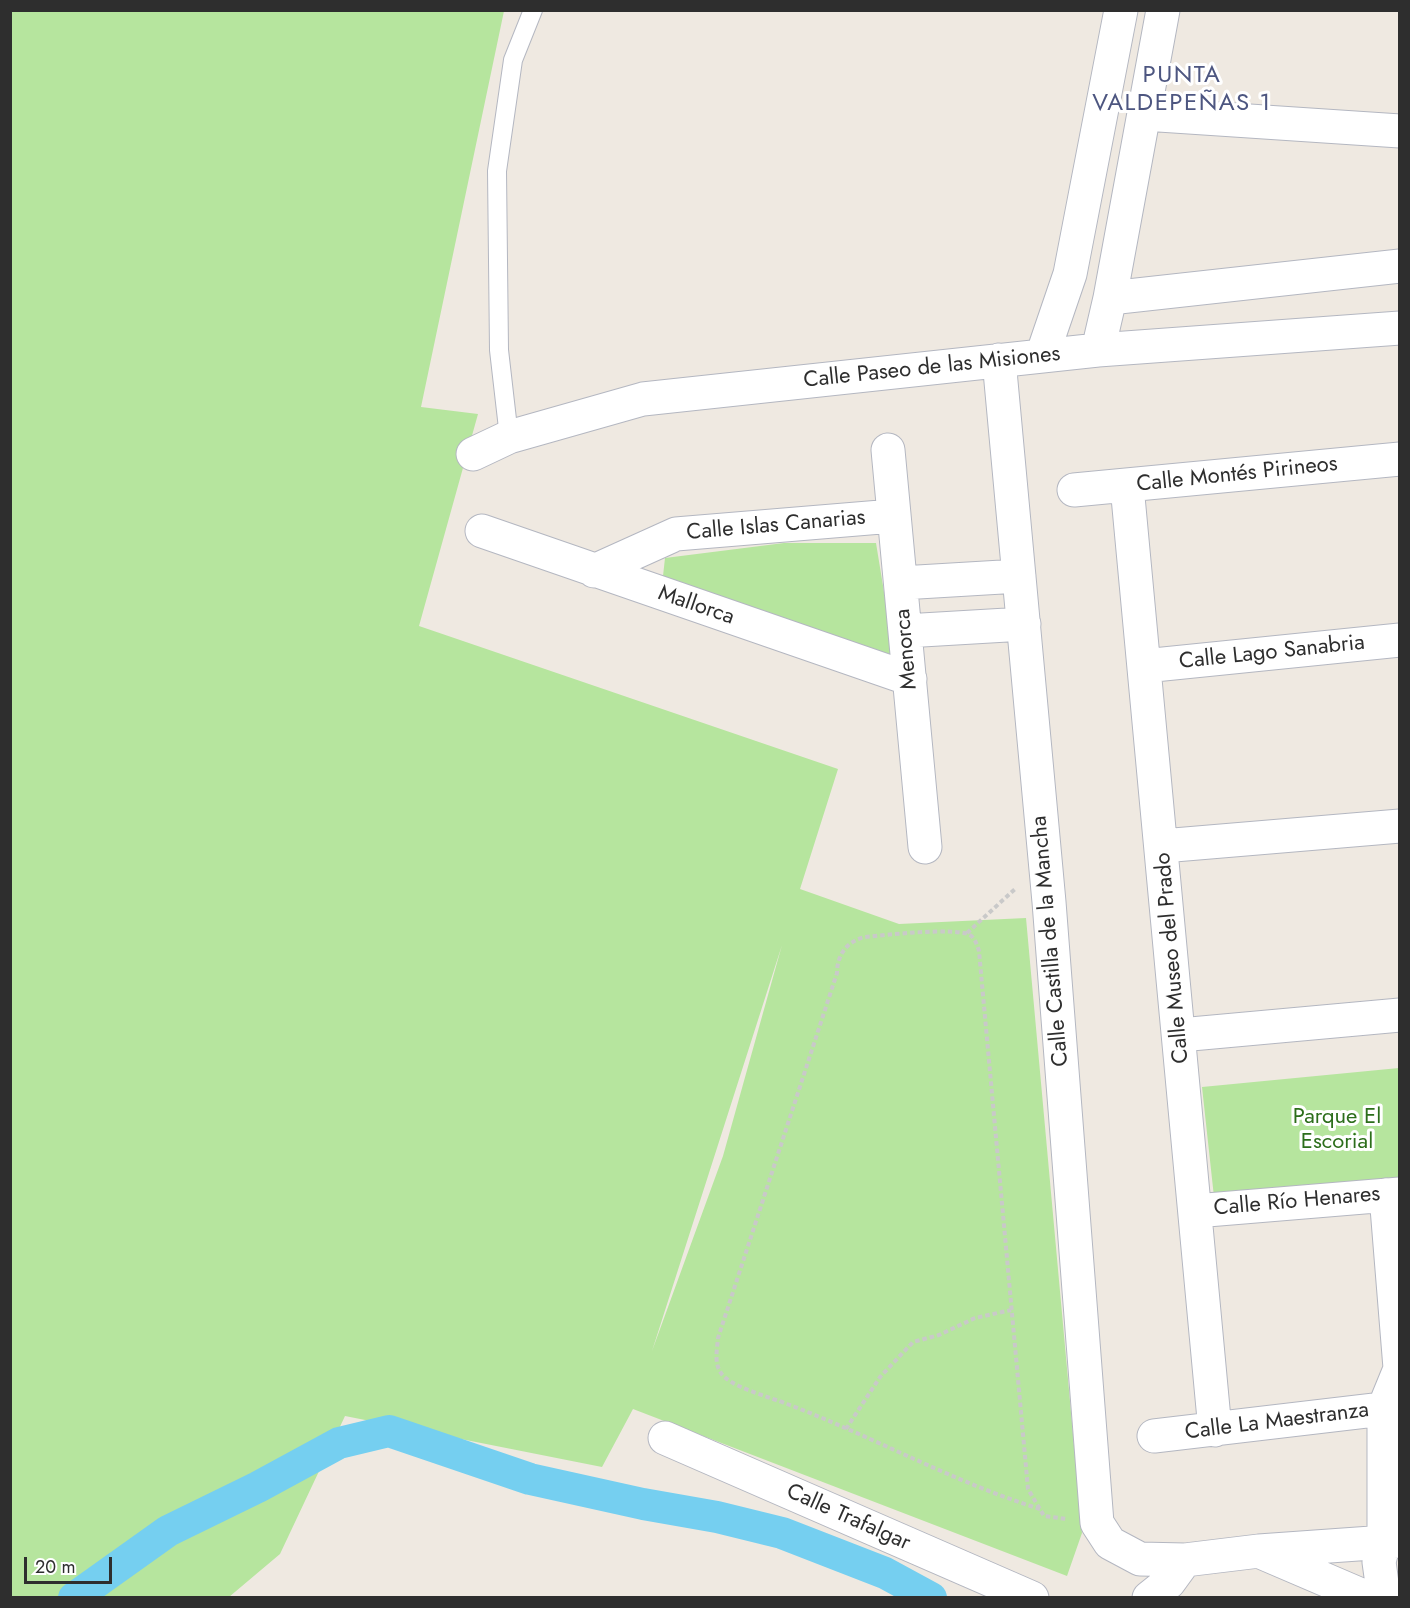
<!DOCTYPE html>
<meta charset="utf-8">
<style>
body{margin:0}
#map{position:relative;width:1410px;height:1608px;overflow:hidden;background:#efe9e1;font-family:Jost,sans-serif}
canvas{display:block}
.frame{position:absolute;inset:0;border:12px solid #2e2e2e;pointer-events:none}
.scale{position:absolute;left:24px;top:1557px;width:88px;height:27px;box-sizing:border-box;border:3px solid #2e2e2e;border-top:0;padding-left:8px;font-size:18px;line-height:21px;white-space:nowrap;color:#2e2e2e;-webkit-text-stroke:4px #fff;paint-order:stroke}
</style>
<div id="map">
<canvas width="1410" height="1608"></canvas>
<div class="frame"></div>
<div class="scale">20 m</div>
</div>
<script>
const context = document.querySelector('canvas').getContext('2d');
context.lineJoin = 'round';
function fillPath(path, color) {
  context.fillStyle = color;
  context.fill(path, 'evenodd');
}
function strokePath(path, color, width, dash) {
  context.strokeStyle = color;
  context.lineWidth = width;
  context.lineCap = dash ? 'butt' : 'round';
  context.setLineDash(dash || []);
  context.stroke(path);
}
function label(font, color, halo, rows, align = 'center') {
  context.font = font + ' Jost,sans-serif';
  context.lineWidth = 6;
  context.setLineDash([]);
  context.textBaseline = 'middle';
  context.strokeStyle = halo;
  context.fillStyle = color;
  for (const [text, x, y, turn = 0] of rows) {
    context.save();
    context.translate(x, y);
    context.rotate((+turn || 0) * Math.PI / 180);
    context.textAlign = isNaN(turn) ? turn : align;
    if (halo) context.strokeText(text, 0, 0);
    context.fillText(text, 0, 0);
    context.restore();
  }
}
const green = new Path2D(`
 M11,11h493l-83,396 57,7 -59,212 419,143 -38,120 99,35 127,-6 56,615 -15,43 -434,-167 -31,58 -257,-51 -65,138 -51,43 -218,1zM782,945l-59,211 -71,195z
 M784,543h92l19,116 -233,-74 3,-27z
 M1399,1068v113l-185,16 -12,-110z`);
const canal = new Path2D(`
 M74,1598l94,-67 90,-44 81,-44 50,-12 141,48 113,25 74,13 65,16 103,40 46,25`);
const path = new Path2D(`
 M967,933l48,-44
 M846,1429l34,-52 33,-35 26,-7 36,-17 36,-8
 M1040,1509c-87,-27 -168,-73 -253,-105 -17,-7 -57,-17 -66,-31 -7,-10 -4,-23 -3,-35l119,-365c0,-18 10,-32 28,-36 19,-2 92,-10 105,-2 5,3 7,10 9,16l49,538 16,27 23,3`);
const lane = new Path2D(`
 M509,437l-10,-87 -2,-179 16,-111 20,-50`);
const street = new Path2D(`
 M1144,114l256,17
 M1110,298l290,-32
 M1098,350l12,-52 53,-288
 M1042,356l28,-82 51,-264
 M999,360l50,542 48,621 13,20 30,16 45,1 74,-9 141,-10
 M888,450l37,397
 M473,454l36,-17 134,-38 455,-49 302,-22
 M1127,486l88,944
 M1074,490l326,-31
 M482,531l428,148
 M594,571l82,-37 217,-18
 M901,583l118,-7
 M905,631l119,-7
 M1144,666l256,-26
 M1162,846l238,-20
 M1180,1035l220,-20
 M1386,1195l14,173
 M1195,1211l205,-17
 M1154,1436l246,-29
 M665,1438l367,160
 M1263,1553l105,45
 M1149,1598l20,-16 16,-22
 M1384,1598l-5,-36 5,-20v-134l16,-39`);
const streetNames = [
 ["Calle Paseo de las Misiones",932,368,-6],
 ["Calle Montés Pirineos",1237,475,-6],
 ["Calle Islas Canarias",776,526,-5],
 ["Mallorca",696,606,19],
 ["Menorca",907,649,-95],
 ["Calle Lago Sanabria",1272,653,-6],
 ["Calle Castilla de la Mancha",1051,941,-95],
 ["Calle Museo del Prado",1173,958,-95],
 ["Calle Río Henares",1297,1202,-5],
 ["Calle La Maestranza",1277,1422,-7],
 ["Calle Trafalgar",848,1518,24]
];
const parkNames = [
 ["Parque El",1337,1118],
 ["Escorial",1337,1143]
];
const neighbourhoodNames = [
 ["PUNTA",1182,76],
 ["VALDEPEÑAS 1",1182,104]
];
fillPath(green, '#b6e59e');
strokePath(canal, '#75cff0', 32);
strokePath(lane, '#b4b7c1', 20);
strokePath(street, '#b4b7c1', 35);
strokePath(path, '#c9c9c9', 4, [4.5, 3]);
strokePath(lane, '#fff', 18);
strokePath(street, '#fff', 33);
label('22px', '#2e2e2e', '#fff', streetNames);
label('22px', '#2c6e1b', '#fff', parkNames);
context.letterSpacing = '1.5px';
label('24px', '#4d5680', '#fff', neighbourhoodNames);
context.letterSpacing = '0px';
</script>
